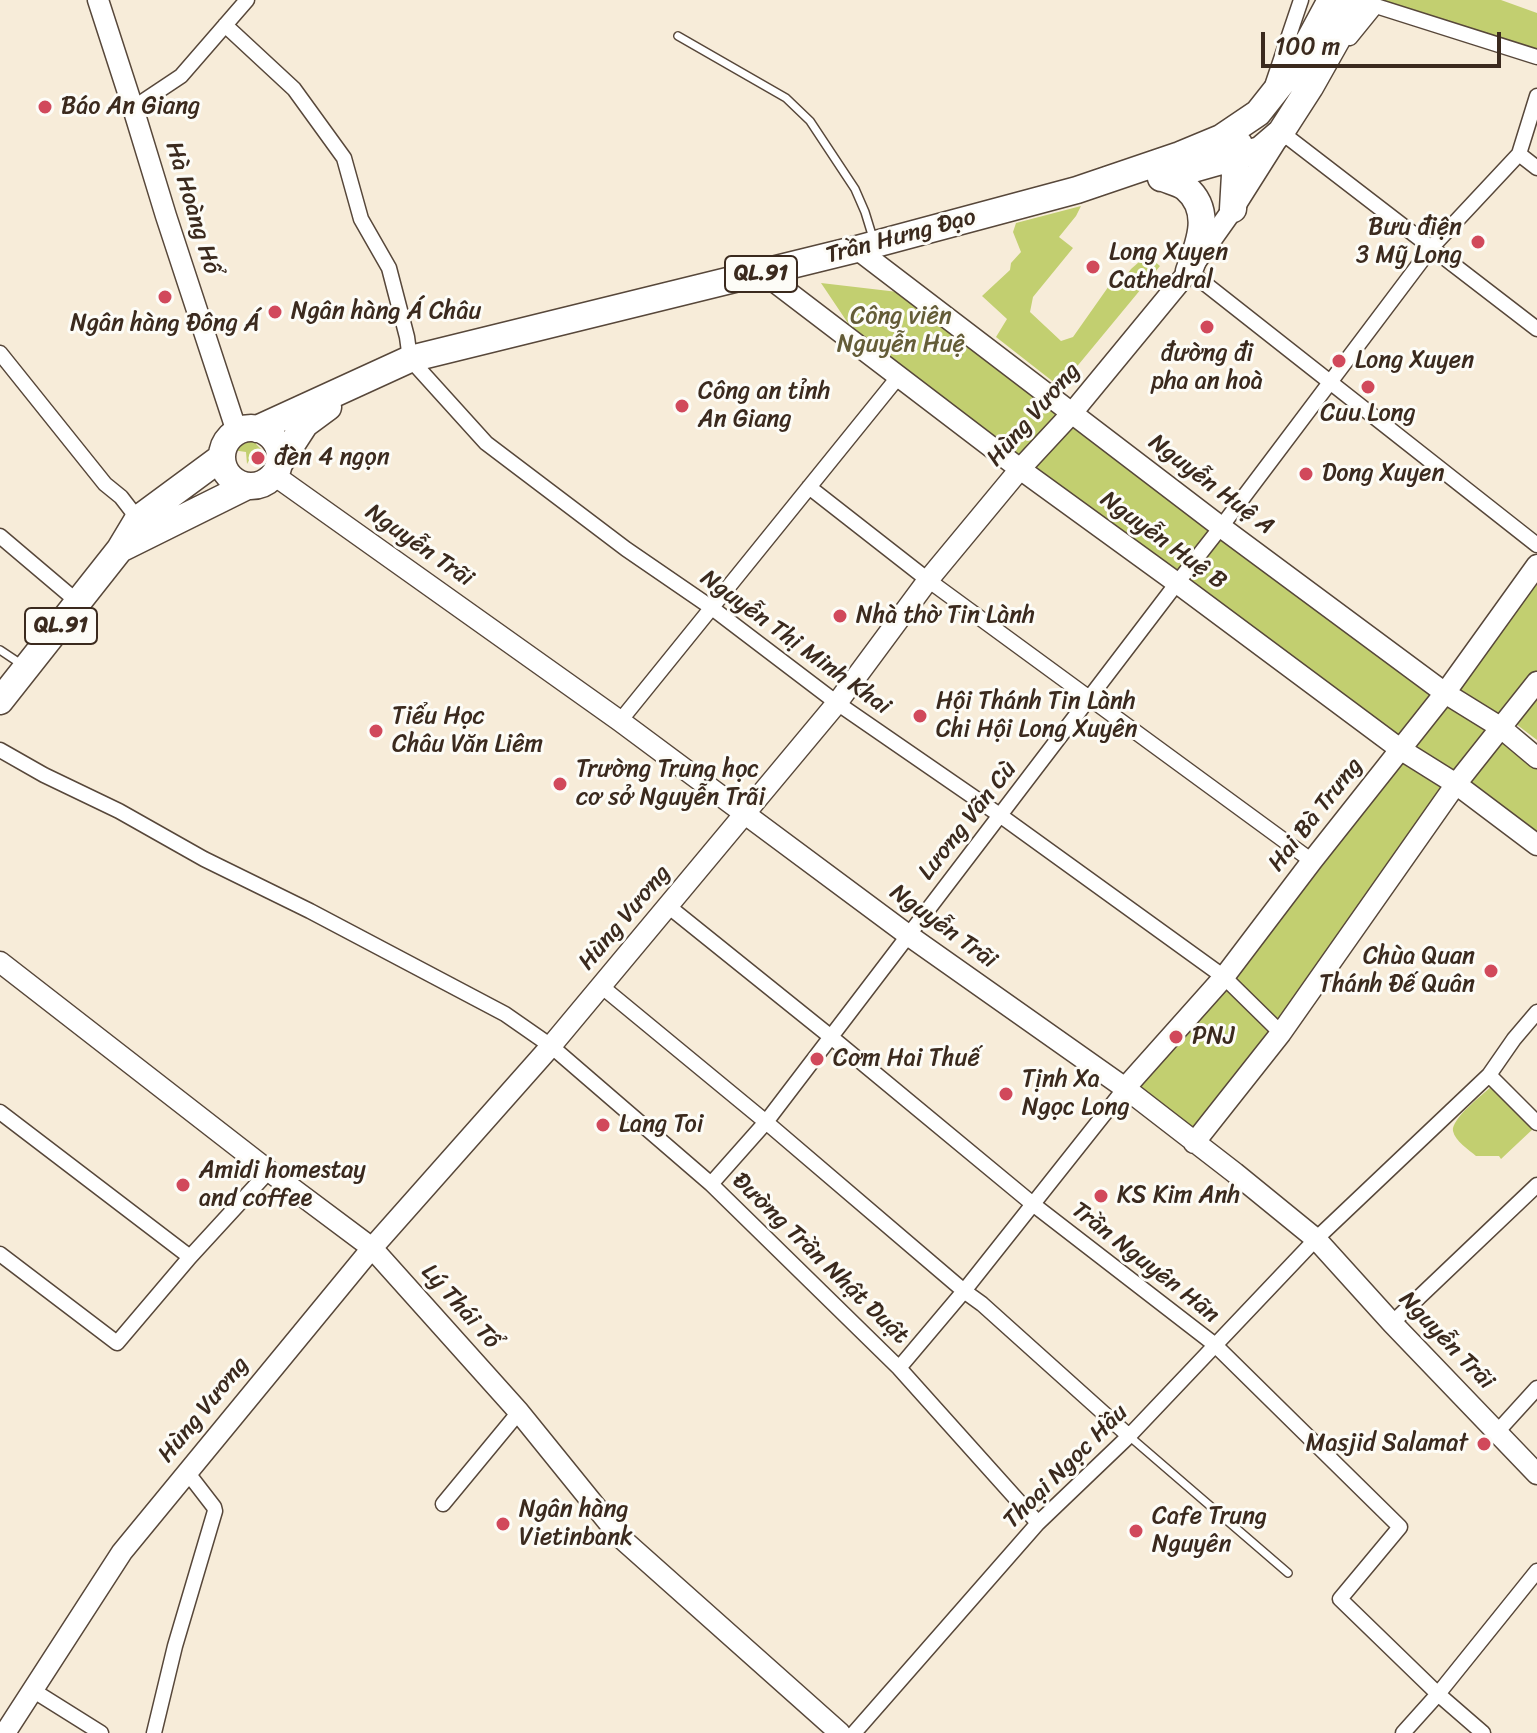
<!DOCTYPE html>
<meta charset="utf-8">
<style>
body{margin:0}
#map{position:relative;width:1537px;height:1733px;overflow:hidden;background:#f7ecd9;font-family:Sriracha,sans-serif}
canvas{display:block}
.scale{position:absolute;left:1261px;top:32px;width:240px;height:36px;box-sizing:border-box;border:4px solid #3b2a1e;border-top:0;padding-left:10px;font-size:24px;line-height:28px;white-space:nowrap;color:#3b2a1e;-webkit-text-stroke:6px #fdfcf7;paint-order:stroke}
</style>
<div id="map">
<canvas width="1537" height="1733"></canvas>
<div class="scale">100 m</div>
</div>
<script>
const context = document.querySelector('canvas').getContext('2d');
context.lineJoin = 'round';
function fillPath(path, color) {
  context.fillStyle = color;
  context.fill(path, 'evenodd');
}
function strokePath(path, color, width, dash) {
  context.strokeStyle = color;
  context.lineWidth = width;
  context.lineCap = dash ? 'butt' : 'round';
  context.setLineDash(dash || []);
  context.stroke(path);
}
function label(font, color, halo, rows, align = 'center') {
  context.font = font + ' Sriracha,sans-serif';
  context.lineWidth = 6;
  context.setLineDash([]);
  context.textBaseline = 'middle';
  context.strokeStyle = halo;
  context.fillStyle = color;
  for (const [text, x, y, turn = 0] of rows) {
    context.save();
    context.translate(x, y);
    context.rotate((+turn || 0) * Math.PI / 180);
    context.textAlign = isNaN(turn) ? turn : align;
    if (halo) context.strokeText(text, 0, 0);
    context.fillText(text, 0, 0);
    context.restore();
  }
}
const green = new Path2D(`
 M1377,0h124l36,13v44z
 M1081,206l-5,10 -17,21 14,11 -40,49 -3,15 31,29 12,-4 38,-54 7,4 13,-18 16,-14 13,11 -100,121 -64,-50 11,-18 -25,-23 28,-26 1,-7 10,-11 -8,-20 3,-9z
 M821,283l94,11 527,398 95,-121v109l-42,53 42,32v80l-81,-60 -262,358 -69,-55 276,-342 -533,-393z
 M242,431l8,9 11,-7 -5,11 10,10 -13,-1 -6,11 -1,-12 -14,-2 12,-6z
 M1537,697v43l-21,-16z
 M1492,1086l42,42 -33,31 -2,-3h-23c-7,-6 -21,-15 -23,-25 -2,-12 29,-36 39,-45z`);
const lane = new Path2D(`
 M678,36l108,62 24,23 45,68 10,23 8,26
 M0,650l21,14
 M1129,1436l159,137`);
const street = new Path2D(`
 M225,25l69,64 50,69 17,61 28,49 18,69 3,22 76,84 140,106 86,59 125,95 164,113 223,161 57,56
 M1350,38l26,-32 161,51
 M1273,83l28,-83
 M133,108l48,-32 66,-76
 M1281,132l256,197
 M1519,154l18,14
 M1189,271l348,274
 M0,353l105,131 16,13 17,22
 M809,487l119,93 384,281
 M0,536l79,67
 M620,721l279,-345
 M0,750l44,25 75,36 85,48 106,52 195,103 46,32 160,138 188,184 139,155
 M668,906l163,131 203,168 180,139 186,183 -60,72 98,95 45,39
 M601,986l165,136 198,169 18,13 147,132
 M1489,1075l48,48
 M0,1112l190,145
 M711,1184l55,-62 411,-539 44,-56 211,-280 87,-93 18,-58
 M0,1254l117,89 73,-86 79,-86
 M1392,1323l145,-138
 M899,1368l65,-77 161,-203
 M1497,1432l40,-44
 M443,1504l76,-92
 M34,1691l67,42
 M154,1733l21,-87 40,-135 -1,-4 -27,-35
 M854,1733l184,-210 91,-87 187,-197 173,-164 25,-36 23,-27
 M1403,1733l35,-39 99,-123`);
const secondary = new Path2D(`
 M98,0l35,108 33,108 71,216
 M857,249l364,278 224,166 55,34 37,31
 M763,273l257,196 157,114 223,166 56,35 81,61
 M274,475l346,246 288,214 217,153 110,85 81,66 76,84 145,151
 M0,962l269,209 103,77 147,164 102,126 219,195
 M1125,1088l99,-111 88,-116 133,-168 92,-128
 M1194,1143l87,-110 175,-249 81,-102
 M5,1733l117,-181 250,-304 179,-202 286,-343 91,-123 92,-111 52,-56 117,-142 44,-62 43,-68`);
const highway = new Path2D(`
 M1161,178l99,-28 21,-18 29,-45 49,-87
 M1163,178c7,3 17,5 23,10 27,23 13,56 3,83
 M1233,209l3,-52 3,-13
 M222 457a29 29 0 1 1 58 0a29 29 0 1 1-58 0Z
 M257,429l153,-70 447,-110 220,-59 103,-35 41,-17 37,-25 38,-48 35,-65
 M279,464l26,-40 23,-17
 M120,549l127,-63
 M0,701l120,-152 18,-30 84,-62`);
const markers = [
 [45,107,8,"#d1495b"],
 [1478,242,8,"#d1495b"],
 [1093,267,8,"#d1495b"],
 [165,297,8,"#d1495b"],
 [275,312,8,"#d1495b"],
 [1207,327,8,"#d1495b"],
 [1339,361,8,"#d1495b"],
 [1368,387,8,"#d1495b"],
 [682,406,8,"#d1495b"],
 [258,458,8,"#d1495b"],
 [1306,474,8,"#d1495b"],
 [840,616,8,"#d1495b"],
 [920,716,8,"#d1495b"],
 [376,731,8,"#d1495b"],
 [560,784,8,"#d1495b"],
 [1491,971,8,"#d1495b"],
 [1176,1037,8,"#d1495b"],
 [817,1059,8,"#d1495b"],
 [1006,1094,8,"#d1495b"],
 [603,1125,8,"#d1495b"],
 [183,1185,8,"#d1495b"],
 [1101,1196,8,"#d1495b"],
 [1484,1444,8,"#d1495b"],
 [503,1524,8,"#d1495b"],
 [1136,1531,8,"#d1495b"]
];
const shields = [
 [761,274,72],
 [61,626,72]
];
const shieldNames = [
 ["QL.91",761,274],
 ["QL.91",61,626]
];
const poiNames = [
 ["Báo An Giang",61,107],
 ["Bưu điện",1462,228,"right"],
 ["3 Mỹ Long",1462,256,"right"],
 ["Long Xuyen",1109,253],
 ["Cathedral",1109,281],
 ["Ngân hàng Á Châu",291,312],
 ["Ngân hàng Đông Á",165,324,"center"],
 ["đường đi",1207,354,"center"],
 ["pha an hoà",1207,382,"center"],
 ["Long Xuyen",1355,361],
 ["Công an tỉnh",698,392],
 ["An Giang",698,420],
 ["Cuu Long",1368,414,"center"],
 ["đèn 4 ngọn",274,458],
 ["Dong Xuyen",1322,474],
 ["Nhà thờ Tin Lành",856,616],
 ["Hội Thánh Tin Lành",936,702],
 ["Chi Hội Long Xuyên",936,730],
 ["Tiểu Học",392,717],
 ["Châu Văn Liêm",392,745],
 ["Trường Trung học",576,770],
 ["cơ sở Nguyễn Trãi",576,798],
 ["Chùa Quan",1475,957,"right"],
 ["Thánh Đế Quân",1475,985,"right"],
 ["PNJ",1192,1037],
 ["Cơm Hai Thuế",833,1059],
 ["Tịnh Xa",1022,1080],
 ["Ngọc Long",1022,1108],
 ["Lang Toi",619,1125],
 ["Amidi homestay",199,1171],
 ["and coffee",199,1199],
 ["KS Kim Anh",1117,1196],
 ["Masjid Salamat",1468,1444,"right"],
 ["Ngân hàng",519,1510],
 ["Vietinbank",519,1538],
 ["Cafe Trung",1152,1517],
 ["Nguyên",1152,1545]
];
const streetNames = [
 ["Hà Hoàng Hổ",192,208,73],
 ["Trần Hưng Đạo",901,237,-15],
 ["Hùng Vương",1034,415,-49],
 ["Nguyễn Huệ A",1211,485,37],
 ["Nguyễn Huệ B",1163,541,36],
 ["Nguyễn Trãi",419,546,35],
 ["Nguyễn Thị Minh Khai",795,643,36],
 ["Hai Bà Trưng",1316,815,-52],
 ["Lương Vãn Cù",968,821,-52],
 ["Hùng Vương",625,918,-50],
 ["Nguyễn Trãi",943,927,36],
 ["Đường Trần Nhật Duật",820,1259,44],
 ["Trần Nguyên Hãn",1145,1263,38],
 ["Lý Thái Tổ",460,1307,48],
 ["Nguyễn Trãi",1446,1341,46],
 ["Hùng Vương",204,1410,-51],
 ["Thoại Ngọc Hầu",1066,1467,-45]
];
const parkNames = [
 ["Công viên",901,317],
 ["Nguyễn Huệ",901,345]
];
fillPath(green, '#c2cf70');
strokePath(lane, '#57473a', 10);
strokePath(street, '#57473a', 17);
strokePath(secondary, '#57473a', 23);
strokePath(highway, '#57473a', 29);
strokePath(lane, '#fff', 7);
strokePath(street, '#fff', 14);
strokePath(secondary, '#fff', 20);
strokePath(highway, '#fff', 26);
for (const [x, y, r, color] of markers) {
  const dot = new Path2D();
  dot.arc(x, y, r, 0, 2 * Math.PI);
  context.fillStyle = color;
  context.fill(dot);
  strokePath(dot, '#fdfcf7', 3);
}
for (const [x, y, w] of shields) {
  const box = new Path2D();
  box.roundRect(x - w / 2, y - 18, w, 36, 6);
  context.fillStyle = '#fdfcf7';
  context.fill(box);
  strokePath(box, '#3b2a1e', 2);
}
label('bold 22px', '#3b2a1e', null, shieldNames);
label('24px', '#3b2a1e', '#fdfcf7', poiNames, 'left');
label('24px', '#3b2a1e', '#fdfcf7', streetNames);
label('24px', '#645c37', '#fdfcf7', parkNames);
</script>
